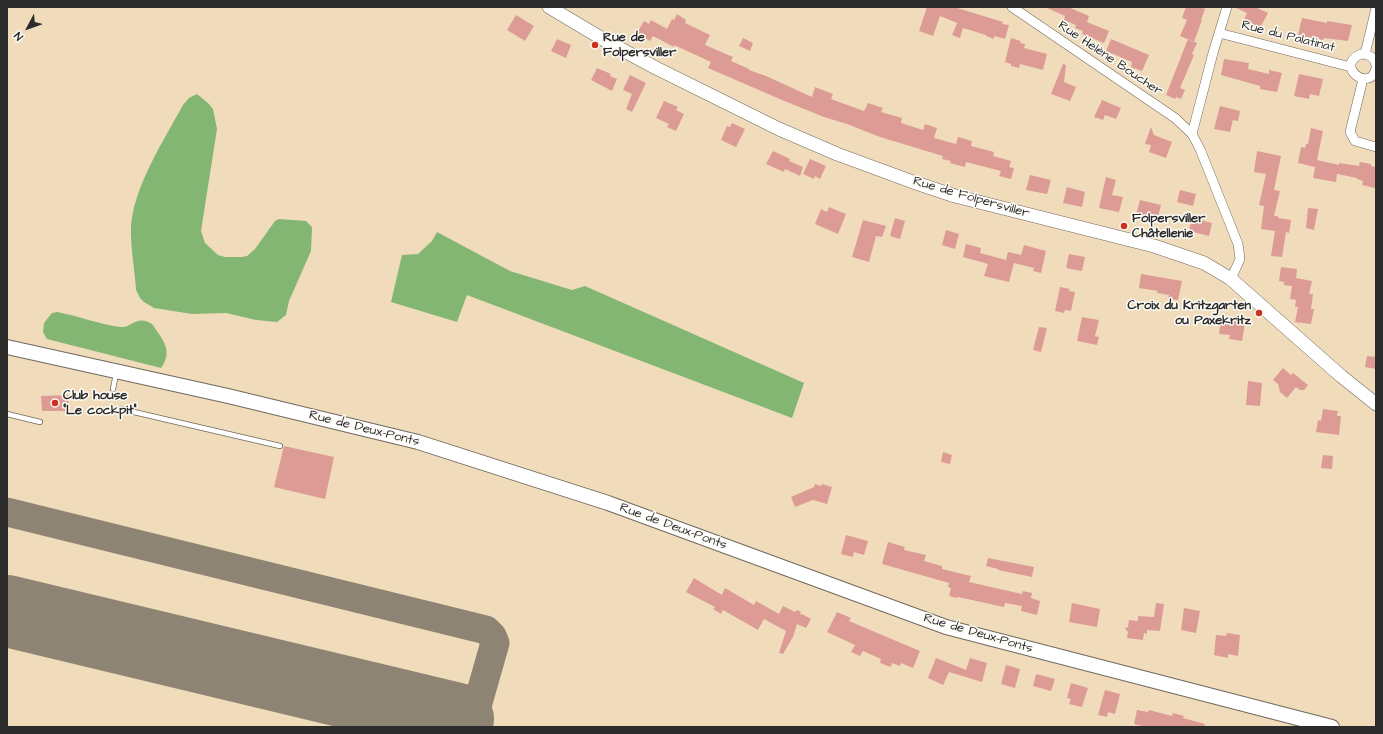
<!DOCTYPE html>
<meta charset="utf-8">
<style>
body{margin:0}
#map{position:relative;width:1383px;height:734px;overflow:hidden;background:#f0dcbb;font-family:"Architects Daughter",sans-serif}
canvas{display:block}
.frame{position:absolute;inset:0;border:8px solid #2b2b2b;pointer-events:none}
.north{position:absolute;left:8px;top:8px;width:40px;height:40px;-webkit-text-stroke:3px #fdfcf7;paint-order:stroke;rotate:229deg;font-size:11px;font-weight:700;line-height:16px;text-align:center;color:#2b2b2b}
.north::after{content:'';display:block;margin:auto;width:14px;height:18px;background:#2b2b2b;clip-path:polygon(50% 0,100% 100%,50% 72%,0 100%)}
</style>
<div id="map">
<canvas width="1383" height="734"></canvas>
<div class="frame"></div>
<div class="north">N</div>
</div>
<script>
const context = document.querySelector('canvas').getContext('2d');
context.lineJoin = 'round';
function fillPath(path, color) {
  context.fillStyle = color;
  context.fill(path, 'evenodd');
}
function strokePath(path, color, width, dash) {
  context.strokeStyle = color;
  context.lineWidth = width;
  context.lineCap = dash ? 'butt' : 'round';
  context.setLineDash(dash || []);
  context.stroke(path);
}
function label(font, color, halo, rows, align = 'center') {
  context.font = font + ' "Architects Daughter",sans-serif';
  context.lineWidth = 3;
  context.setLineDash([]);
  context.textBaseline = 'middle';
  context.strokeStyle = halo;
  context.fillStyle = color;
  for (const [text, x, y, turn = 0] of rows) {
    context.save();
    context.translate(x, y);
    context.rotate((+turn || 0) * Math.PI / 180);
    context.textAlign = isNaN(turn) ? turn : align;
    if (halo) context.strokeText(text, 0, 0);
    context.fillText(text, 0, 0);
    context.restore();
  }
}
const forest = new Path2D(`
 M197,94l11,9 5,6 4,20 -16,102 4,12 13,12 7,2h17l5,-1 8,-7 20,-28 4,-2 27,2 6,6 -1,24 -22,50 -3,14 -9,7 -21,-2 -30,-7 -34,1 -38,-6 -10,-6 -4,-4 -4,-8c-1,-19 -6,-46 -5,-64 3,-40 33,-86 52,-121l6,-7z
 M437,232l73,39 62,19 13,-4 219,97 -12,35 -325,-123 -10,27 -66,-20 11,-47 16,-1 14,-13z
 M57,312c21,4 42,12 63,15 12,1 17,-13 32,-3 10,15 22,26 9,44l-114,-29 -4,-7 1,-9 8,-10z`);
const taxiway = new Path2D(`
 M7,512l479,118 6,6 3,7 -24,84`);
const runway = new Path2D(`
 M7,611l451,108`);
const building = new Path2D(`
 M927,7h27l49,15 -1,2 7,1 -4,14 -11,-3v3l-8,-3v-1l-23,-7 -3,10 -8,-3 5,-12 -17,-7 -7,20 -14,-5z
 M1045,7h23l21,9 -2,6 22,9 -5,12 -22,-9 1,-3 -8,-3 1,-3 -12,-5 1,-4z
 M1186,7h14l5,2 -4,11h1l-8,22 -14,-6 7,-16 -5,-2z
 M1234,7h21l13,6 -8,15 -16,-8 3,-7z
 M677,14l9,6 -1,3 25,12 -5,10 28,12 -2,4 18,8v1l17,6 46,21 3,-10 18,7 -2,5 33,12 4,-8 15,5 -2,4 21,6 -1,5 22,7 2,-6 12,4 -3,10 22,6 2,-7 14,4 -1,5 23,6 -1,4 18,5 -2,6 5,1 -3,11 -12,-3 2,-5 -35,-9 -1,5 -15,-4 1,-2 -9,-2 1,-3 -63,-19 -33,-13 -23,-7 -42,-17 -74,-32 3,-6 -37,-17v2l-21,-11 -3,5 -13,-8 7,-12 5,3 2,-4 16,9 5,-10 2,1z
 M516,15l18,11 -9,15 -18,-11z
 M1302,18l25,5v-2l25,4 -4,16 -24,-3 -1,2 -25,-5z
 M743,38l10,5 -3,8 -11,-5z
 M1011,38l10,3 -1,2 5,1 -1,4 23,6 -4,16 -23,-6 -1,4 -8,-2v-2l-6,-2z
 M557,39l14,6 -5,13 -15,-7z
 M1111,39l38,16 -7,16 -11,-4 1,-5 -26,-11z
 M1188,39l9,4 -5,11 2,1 -14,33 5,2 -4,9 -5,-2 -1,2 -9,-4z
 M1224,59l25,4 -1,6 21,5v-4l13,3 -5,19 -17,-3v-3l-39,-11z
 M1063,64l3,1 -2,17 12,5 -6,14 -19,-7z
 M597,68l14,6 -1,2 7,3 -5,12 -21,-11z
 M1299,74l24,5 -4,17 -9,-2 -1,5 -15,-3z
 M630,75l16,8 -14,29 -6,-3 6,-15 -9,-4z
 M1102,100l19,8 -5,11 -11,-4 -2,5 -9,-3z
 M664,101l14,6 -2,3 8,4 -8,17 -9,-4 2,-3 -13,-6z
 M1220,106l20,5 -2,10 -5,-1 -3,12 -16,-3z
 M732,123l13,6 -9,18 -15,-7 6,-14 3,1z
 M1151,127l3,8 18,7 -6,16 -17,-6 2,-7 -6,-1z
 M1311,128l12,3 -6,29 22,5v-2l20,3 1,-4 11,2v2l5,1 -1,21 -13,-3 1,-4 -6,-2v-1l-20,-4 -1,8 -23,-4 3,-15 -1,4 -17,-4 3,-16 4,1 1,-4h2z
 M773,151l17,8 -1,2 14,6 -3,9 -15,-7 -1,3 -18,-8z
 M1257,151l24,5 -7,34 6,1 -6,25h4v2l13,2 -2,13 -3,-1 -4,25 -11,-1 4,-25 -14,-2 3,-23 -5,-1 7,-31 -12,-2z
 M810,159l16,7 -6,13 -5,-3 -1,3 -11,-5z
 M1030,175l21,5 -4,14 -21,-4z
 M1106,177l10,3 -4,15 11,2 -4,15 -20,-4z
 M1067,187l18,5 -3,15 -19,-4z
 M1180,190l16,4 -3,12 -16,-4z
 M1140,200l21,5 -4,16 -21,-6z
 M829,207l17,7 -8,20 -23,-10 6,-15 6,3z
 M1308,208l10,1 -4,21 -8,-2z
 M895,218l10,3 -5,18 -10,-3z
 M1192,218l20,5 -3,13 -20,-5z
 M863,220l23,6 -4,11 -6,-1 -7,26 -17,-5z
 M946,230l13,4 -4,15 -13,-4z
 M966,244l15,4 -1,5 26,7 2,-8 13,3 3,-10 22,6 -5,22 -8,-2 1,-3 -20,-5 -5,19 -25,-6 4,-12 -25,-7z
 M1069,254l16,3 -3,14 -16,-3z
 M1281,267l16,2 -1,9 16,3 -3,13h4l-2,15h3l-3,15 -16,-2 3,-15h-3l1,-7 -6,-1 2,-13 -8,-1v-3l-5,-1z
 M1141,274l41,7 -4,19 -10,-1 1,-4 -12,-2 1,-2 -19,-3z
 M1060,287l10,2 -1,2 6,1 -4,19 -6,-1 -1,3 -9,-2z
 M1082,317l17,3 -4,16 4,1 -2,8 -20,-4z
 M1221,318l12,1v2l12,2 -3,18 -13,-2 1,-4 -11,-1z
 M1039,327l8,1 -6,24 -8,-2z
 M1367,356l9,1v12l-11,-2z
 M1283,368l8,7 2,-2 15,12 -4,5h-4l-4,-3 -9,11 -7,-6 -2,-8 -5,-4z
 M1248,381l14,2 -2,23 -14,-1z
 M68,395l1,16h-27l-1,-15z
 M1323,409l15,2 -1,5h4l-2,19 -23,-3 2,-12 3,1z
 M284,446l50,11 -9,42 -51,-12z
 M943,452l9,3 -2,9 -9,-2z
 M1323,455l10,1 -1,13 -11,-1z
 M815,484l6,2 1,-2 10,3 -5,17 -14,-4 -18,7 -4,-10 23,-10z
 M846,535l22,6 -4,14 -10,-3 -1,5 -12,-3z
 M888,542l17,5 -1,3 22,5 -2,6 18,5v3l29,7 -2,6 53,12 1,-3 9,2 -1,5 9,3 -3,14 -16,-4 1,-5 -17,-3 -1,4 -46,-10 -1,1 -8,-2 2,-8 -3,-1 1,-4 -67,-19z
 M988,558l46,9 -2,10 -34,-7v-1l-12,-3z
 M694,578l28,17 3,-7 29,17 2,-4 23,13 4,-8 12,6 2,-2 4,2 -1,3 2,-1 9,5 -5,9 -9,-4 -4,13 -10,17 -4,-1 7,-22 -22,-12 -6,11 -35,-20 -2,4 -8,-5 2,-2 -29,-15z
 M1072,603l28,6 -3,18 -28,-5z
 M1156,603l8,1 -4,27 -13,-1v4l-3,-1 -1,7 -16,-2 1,-6 -3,-4 3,-1 1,-7 9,1v-5l16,1z
 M1184,608l16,3 -4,22 -15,-3z
 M837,612l14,6 -2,3 71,30 -7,17 -12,-5 -1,3 -8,-3 -1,4 -11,-4 1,-4 -18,-8 -3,5 -9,-4 4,-7 -28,-13z
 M1227,633l13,2 -2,21 -10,-2v4l-14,-3 2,-20 10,1z
 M936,658l30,12 4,-12 17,5 -5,19 -33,-10 -6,13 -15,-7z
 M1006,665l14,4 -5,19 -14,-4z
 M1036,674l19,5 -4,12 -18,-5z
 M1071,683l17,5 -6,19 -13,-3 2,-5 -4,-1z
 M1105,690l15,4 -5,20 -7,-2 -1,5 -9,-2z
 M1137,710l11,2 1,-2 23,6 1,-3 11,3 -1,2 22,6 -1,3h-58l-12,-3z`);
const lane = new Path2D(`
 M113,389l3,-15
 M121,409l159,37
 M7,414l33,8`);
const street = new Path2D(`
 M1012,7l163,111 17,16 8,15 38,95 2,15 -9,20
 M1219,33l132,34
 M1365,54l11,-46
 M1376,65c-2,-8 -7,-11 -15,-11 -28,12 10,40 15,14
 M1363,79l-13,53 5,9 21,6
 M1192,134l21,-81 14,-46`);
const secondary = new Path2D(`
 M549,7l57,34 50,27 123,61 58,25 76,28 42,14 199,50 50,17 27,16 110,97 35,28`);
const primary = new Path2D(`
 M7,347l221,49 190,46 190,61 338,124 386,100`);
const markers = [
 [595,45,4,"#c8321e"],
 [1124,226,4,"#c8321e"],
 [1259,313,4,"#c8321e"],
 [55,403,4,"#c8321e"]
];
const streetNames = [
 ["Rue du Palatinat",1288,37,14],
 ["Rue Hélène Boucher",1110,59,34],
 ["Rue de Folpersviller",971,198,16],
 ["Rue de Deux-Ponts",364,429,14],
 ["Rue de Deux-Ponts",673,527,20],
 ["Rue de Deux-Ponts",978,634,16]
];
const poiNames = [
 ["Rue de",603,38],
 ["Folpersviller",603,53],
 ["Folpersviller",1132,219],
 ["Châtellenie",1132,234],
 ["Croix du Kritzgarten",1251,306,"right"],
 ["ou Paxekritz",1251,321,"right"],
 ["Club house",63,396],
 ["\"Le cockpit\"",63,411]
];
fillPath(forest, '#83b672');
strokePath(taxiway, '#8e8473', 29);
strokePath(runway, '#8e8473', 72);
fillPath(building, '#dd9b96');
strokePath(lane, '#70695d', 6);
strokePath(street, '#70695d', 10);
strokePath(secondary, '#70695d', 14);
strokePath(primary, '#70695d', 16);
strokePath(lane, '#fff', 4.5);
strokePath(street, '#fff', 9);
strokePath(secondary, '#fff', 13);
strokePath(primary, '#fff', 14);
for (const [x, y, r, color] of markers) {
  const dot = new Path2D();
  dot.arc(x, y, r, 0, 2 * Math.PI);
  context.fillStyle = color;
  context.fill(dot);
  strokePath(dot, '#fdfcf7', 1.5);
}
label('13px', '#2b2b2b', '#fdfcf7', streetNames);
label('bold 13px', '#2b2b2b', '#fdfcf7', poiNames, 'left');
</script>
